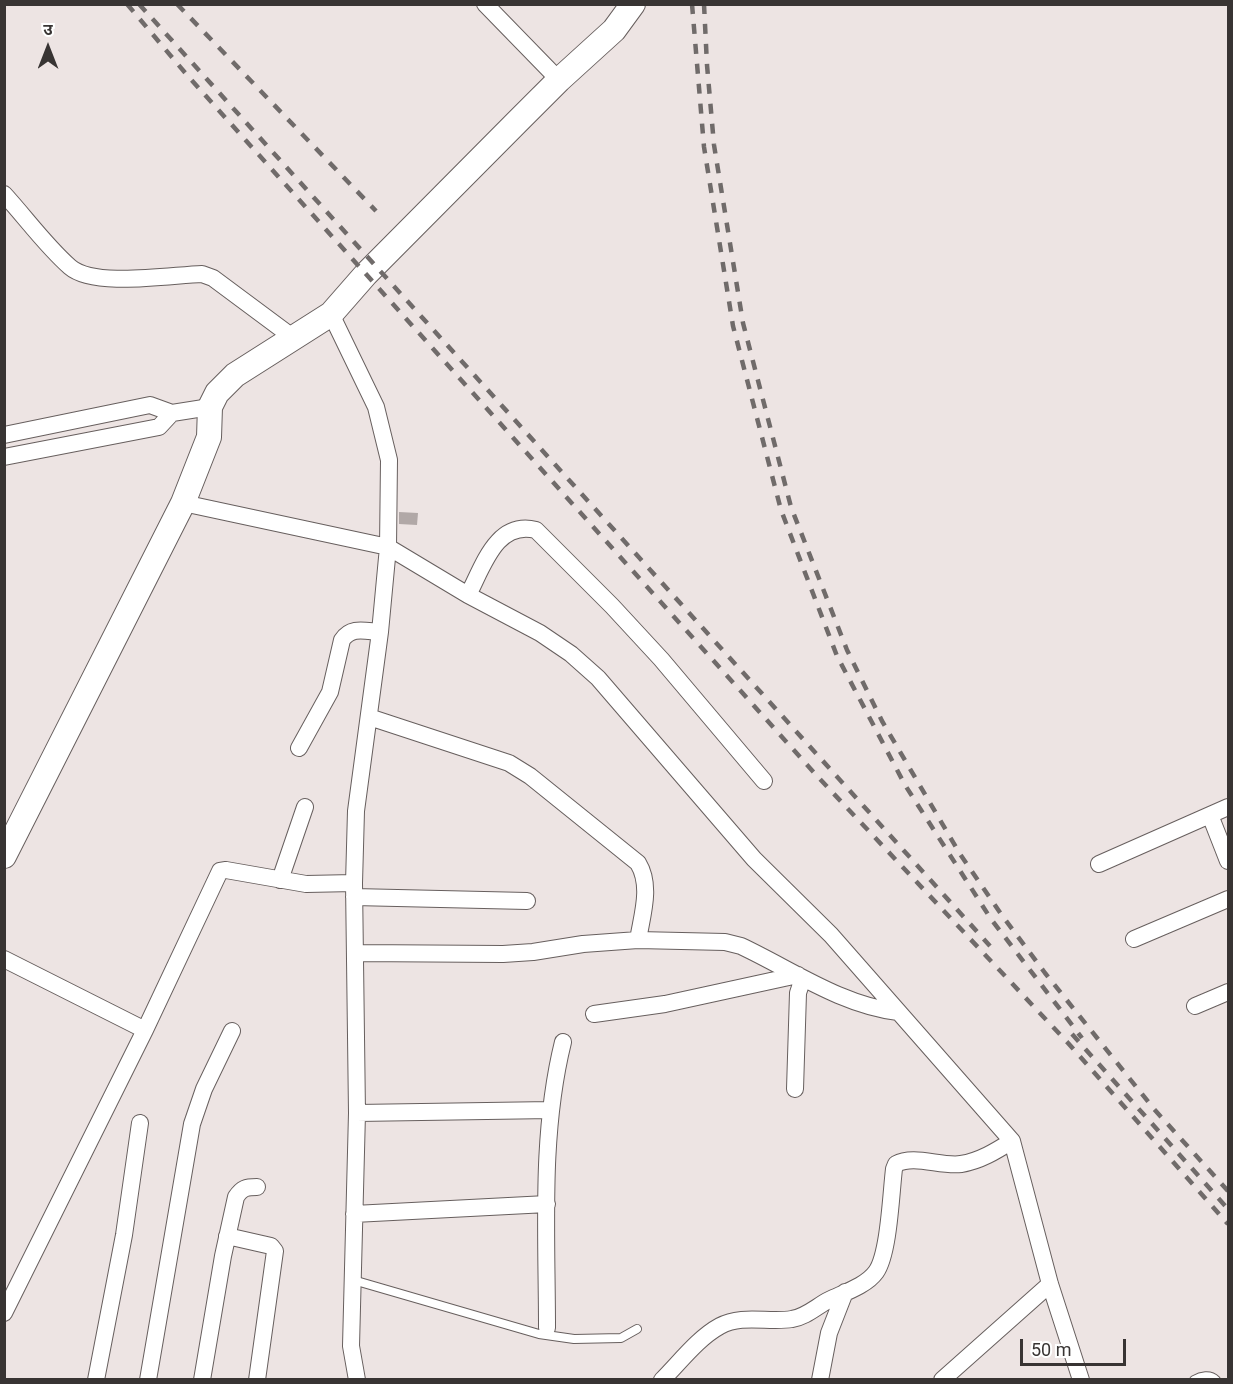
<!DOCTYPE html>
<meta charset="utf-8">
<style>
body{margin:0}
#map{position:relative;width:1233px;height:1384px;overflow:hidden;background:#ede4e3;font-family:Roboto,"Noto Sans Devanagari",sans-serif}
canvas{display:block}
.frame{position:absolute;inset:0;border:6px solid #383433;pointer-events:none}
.north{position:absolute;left:18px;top:18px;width:60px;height:60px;-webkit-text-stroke:4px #fff;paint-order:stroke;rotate:0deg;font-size:16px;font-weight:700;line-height:24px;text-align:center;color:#383433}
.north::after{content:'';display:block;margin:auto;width:21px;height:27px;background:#383433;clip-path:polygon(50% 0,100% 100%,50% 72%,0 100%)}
.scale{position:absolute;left:1020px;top:1339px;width:106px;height:27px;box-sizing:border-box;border:3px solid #383433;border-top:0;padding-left:8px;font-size:18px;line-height:21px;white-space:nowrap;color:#383433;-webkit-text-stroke:4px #fff;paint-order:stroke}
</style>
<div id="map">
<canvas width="1233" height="1384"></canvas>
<div class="frame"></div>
<div class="north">उ</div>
<div class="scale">50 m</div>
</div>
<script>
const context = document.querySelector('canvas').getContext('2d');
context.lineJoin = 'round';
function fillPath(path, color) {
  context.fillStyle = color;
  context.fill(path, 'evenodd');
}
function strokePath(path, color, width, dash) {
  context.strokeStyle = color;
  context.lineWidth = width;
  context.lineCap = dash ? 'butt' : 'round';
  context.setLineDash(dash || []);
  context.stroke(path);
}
const building = new Path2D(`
 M399,512l19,1 -1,12 -18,-1z`);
const lane = new Path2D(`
 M353,1280l186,54 35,5 47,-1 16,-9
 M1194,1380c7,-4 16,-6 22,0`);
const street = new Path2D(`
 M485,4l74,76
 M4,194c22,24 42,52 66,73 24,21 101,8 132,7l11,4 82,61
 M331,314l45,93 13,53 -1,87 -8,85 -24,179 -2,72 3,230 -6,233 6,34
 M4,435l146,-30 22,8 38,-6
 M4,457l155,-30 13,-14
 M183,503l205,44 80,48 72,38 31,21 27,24 156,181 77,76 181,206 38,143 31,96
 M468,595c15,-28 28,-75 68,-65l76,76 49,53 103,122
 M369,717l140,46 21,13 108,87c14,23 4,52 0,77l87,2 16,4c51,24 100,59 157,66
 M299,748l31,-56 12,-52c9,-14 23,-9 38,-8
 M1210,815l18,46
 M1099,864l129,-57
 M280,880l25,-73
 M354,897l173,4
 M1134,939l94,-40
 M355,953l148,1 30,-2 50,-8 55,-4
 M4,959l141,71
 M1195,1006l33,-14
 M594,1014l71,-10 133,-29
 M795,1089l3,-96 5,-15
 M357,1113l194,-3
 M354,1214l193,-10
 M227,1236l44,10 4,5 -18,129
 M4,1313l141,-283 75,-159 6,-1 80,14 48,-1
 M547,1328c0,-95 -7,-193 16,-286
 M96,1380l28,-145 16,-112
 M148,1380l44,-256 12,-35 28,-58
 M202,1380l21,-124 13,-59c6,-9 10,-10 21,-10
 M662,1380c18,-18 36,-42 58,-54 22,-12 49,-3 72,-7 14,-2 25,-13 37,-19 14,-7 37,-14 47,-28 13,-18 15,-79 18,-103l2,-5c18,-10 45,3 65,0 19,-3 35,-13 51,-23
 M820,1380l9,-47 16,-41
 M942,1380l108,-96`);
const secondary = new Path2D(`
 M4,856l179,-353 26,-66 1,-30 7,-14 18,-18 96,-61 35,-40 149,-150 44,-44 55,-50 19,-26`);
const rail = new Path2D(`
 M127,4l60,71 631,702 250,266 160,181
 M139,4l851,942
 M177,4l199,207
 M692,4l12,143 29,179 48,184 56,146 68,129 86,134 91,119
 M704,4l3,61 7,80 29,178 48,184 56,143 35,71 78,133 41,60 44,59 109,136 74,82
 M1072,1034l156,175`);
fillPath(building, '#b1a8a7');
strokePath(lane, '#675f5e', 10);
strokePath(street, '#675f5e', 18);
strokePath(secondary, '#675f5e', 26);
strokePath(lane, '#fff', 8);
strokePath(street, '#fff', 16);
strokePath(secondary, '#fff', 24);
strokePath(rail, '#706b6a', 4.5, [10, 10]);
</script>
